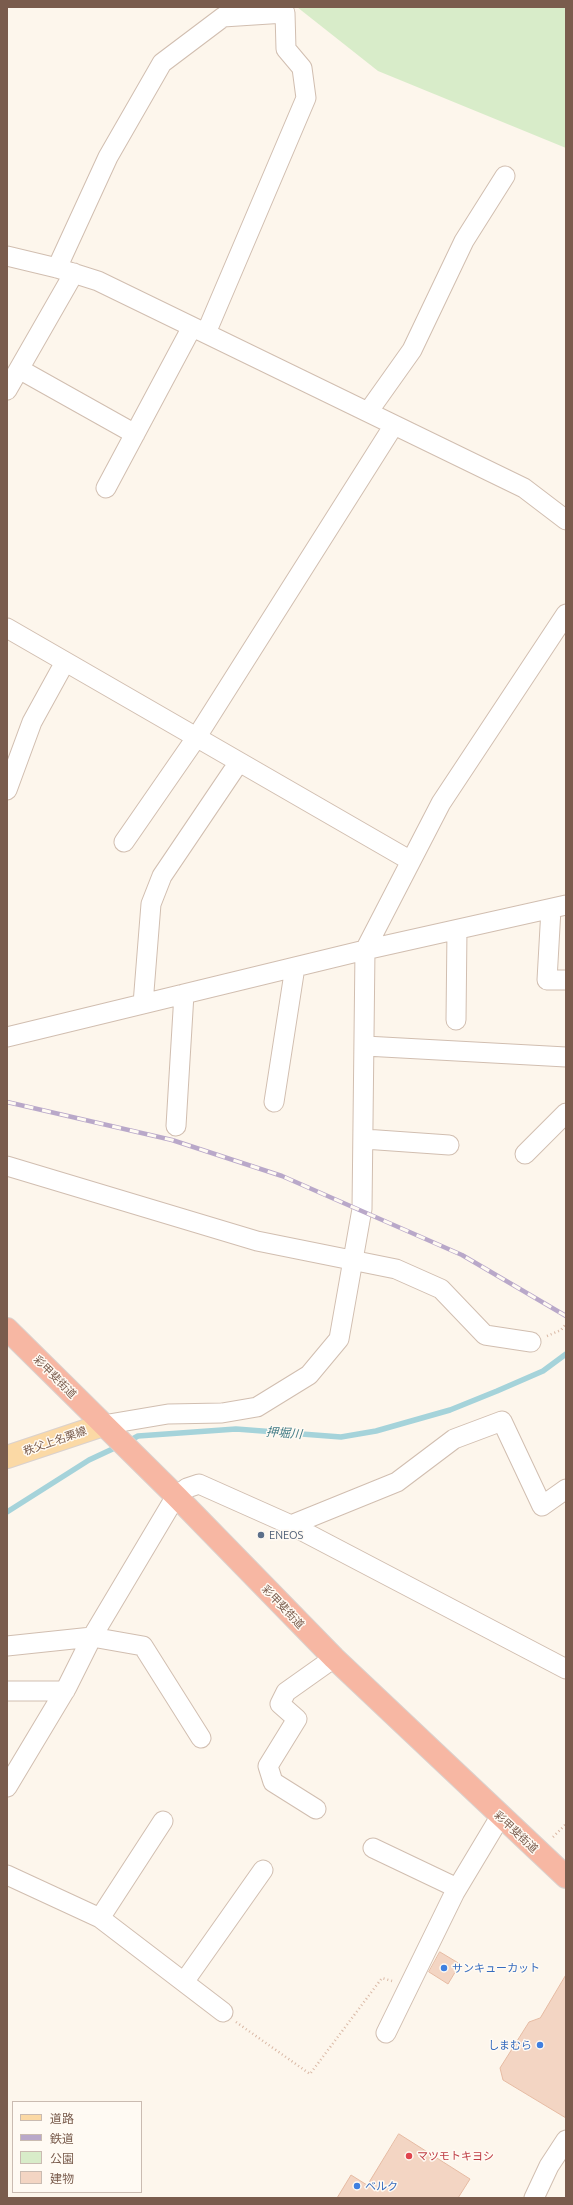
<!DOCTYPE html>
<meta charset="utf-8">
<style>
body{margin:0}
#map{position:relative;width:573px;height:2205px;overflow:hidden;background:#fdf6ec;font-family:Ubuntu,"Noto Sans JP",sans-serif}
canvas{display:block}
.frame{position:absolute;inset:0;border:8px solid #7a5c4d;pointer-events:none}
.legend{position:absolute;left:12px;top:2101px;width:130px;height:92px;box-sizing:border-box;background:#fffaf3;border:1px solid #cabbb1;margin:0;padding:5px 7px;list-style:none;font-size:12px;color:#7a5c4d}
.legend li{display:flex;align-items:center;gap:8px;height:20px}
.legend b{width:20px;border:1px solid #cabbb1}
</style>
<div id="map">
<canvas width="573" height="2205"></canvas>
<div class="frame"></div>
<ul class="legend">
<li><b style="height:5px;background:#fbd9a5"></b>道路</li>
<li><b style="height:5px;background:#b9a8c9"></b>鉄道</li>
<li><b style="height:11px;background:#d8ecc9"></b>公園</li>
<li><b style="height:11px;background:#f3d5c3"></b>建物</li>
</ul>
</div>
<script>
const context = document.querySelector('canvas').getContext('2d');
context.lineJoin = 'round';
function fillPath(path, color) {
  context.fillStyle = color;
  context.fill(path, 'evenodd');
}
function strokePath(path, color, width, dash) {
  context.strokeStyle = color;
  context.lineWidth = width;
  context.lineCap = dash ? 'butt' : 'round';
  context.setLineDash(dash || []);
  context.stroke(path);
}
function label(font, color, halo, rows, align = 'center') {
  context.font = font + ' Ubuntu,"Noto Sans JP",sans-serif';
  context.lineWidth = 3;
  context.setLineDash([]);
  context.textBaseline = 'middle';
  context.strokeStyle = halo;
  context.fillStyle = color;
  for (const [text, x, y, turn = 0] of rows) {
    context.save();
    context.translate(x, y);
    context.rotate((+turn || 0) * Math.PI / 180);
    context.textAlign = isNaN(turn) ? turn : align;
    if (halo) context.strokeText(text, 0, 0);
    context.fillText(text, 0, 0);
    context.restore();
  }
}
const green = new Path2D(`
 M297,7h269v141l-188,-77z`);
const stream = new Path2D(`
 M127,1442l11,-6 98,-7 105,8 35,-6 74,-21 47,-19 46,-20 23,-17
 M7,1512l82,-52 30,-14`);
const building = new Path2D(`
 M440,1952l20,12 -12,20 -19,-12z
 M566,1975v143l-63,-38 -3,-12 29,-46 11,-4z
 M399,2134l71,45 -12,19h-121l14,-23 16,10z`);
const path = new Path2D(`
 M547,1336l14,-6 5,-6
 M553,1837l13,-13
 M236,2022l74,52 72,-96 10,3`);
const minor = new Path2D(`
 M7,256l50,12 41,13 426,207 42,32
 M57,268l51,-111 54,-94 61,-46 62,-4 1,36 16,19 4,30 -100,235
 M19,369l116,65
 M7,390l67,-117
 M368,412l44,-62 52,-109 41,-65
 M106,488l86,-161
 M7,628l404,233
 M7,790l25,-68 33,-60
 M124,842l72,-104 198,-313
 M551,909l-4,71h19
 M143,1004l8,-100 11,-28 77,-114
 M456,1020l1,-90
 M7,1037l358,-87 201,-45
 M365,1046l201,11
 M274,1102l21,-135
 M176,1126l8,-132
 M364,1139l85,6
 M525,1154l41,-41
 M7,1166l250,75 139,28 45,20 44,46 46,7
 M103,1425l65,-11 54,-1 35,-6 52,-32 30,-36 23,-130 3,-259 76,-147 125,-189
 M291,1525l106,-43 57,-43 48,-18 40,85 24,-17
 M7,1646l85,-9 51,9 58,92
 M7,1691h58
 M7,1787l60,-100 25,-50 84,-141 11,-8 12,-4 92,41 275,144
 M316,1809l-43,-27 -5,-16 29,-47 -17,-15 6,-12 48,-34
 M373,1848l84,40
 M7,1875l93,43 123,94
 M100,1918l63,-97
 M184,1982l79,-112
 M386,2033l69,-141 45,-75
 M534,2198l15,-32 17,-26`);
const major = new Path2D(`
 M7,1457l96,-32`);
const highway = new Path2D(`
 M7,1329l169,167 158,162 232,219`);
const rail = new Path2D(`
 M7,1102l165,38 110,36 180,79 104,61`);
const markers = [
 [261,1535,4,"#5c6f8a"],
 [444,1968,4,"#3f7fe0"],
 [540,2045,4,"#3f7fe0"],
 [409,2156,4,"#e0444e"],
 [357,2186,4,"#3f7fe0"]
];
const streetNames = [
 ["彩甲斐街道",55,1377,45],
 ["秩父上名栗線",55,1441,-19],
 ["彩甲斐街道",283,1607,46],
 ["彩甲斐街道",516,1832,43]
];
const serviceNames = [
 ["ENEOS",269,1535]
];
const shopNames = [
 ["サンキューカット",452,1968],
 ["しまむら",532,2045,"right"],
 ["ベルク",365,2186]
];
const healthNames = [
 ["マツモトキヨシ",417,2156]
];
const waterNames = [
 ["押堀川",284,1433,4]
];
fillPath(green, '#d8ecc9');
strokePath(stream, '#a5d3da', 5.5);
fillPath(building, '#f3d5c3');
strokePath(building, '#e6bba3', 1);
strokePath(minor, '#d1beb0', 21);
strokePath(major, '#dad1cd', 24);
strokePath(highway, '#dad1cd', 24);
strokePath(path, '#d9b8a5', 2.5, [1, 3]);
strokePath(minor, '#fff', 19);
strokePath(major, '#fbd9a5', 22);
strokePath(highway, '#f7b7a3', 22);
strokePath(rail, '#b9a8c9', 4.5);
strokePath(rail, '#fffaf3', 3, [9]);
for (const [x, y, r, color] of markers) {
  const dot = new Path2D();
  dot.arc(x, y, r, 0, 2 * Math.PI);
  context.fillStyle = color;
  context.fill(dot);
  strokePath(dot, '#fffaf3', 1.5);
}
label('11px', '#7a5c4d', '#fffaf3', streetNames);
label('11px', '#4e5e75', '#fffaf3', serviceNames, 'left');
label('11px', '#366cbe', '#fffaf3', shopNames, 'left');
label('11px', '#be3a42', '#fffaf3', healthNames, 'left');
label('italic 12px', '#437c86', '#fffaf3', waterNames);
</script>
